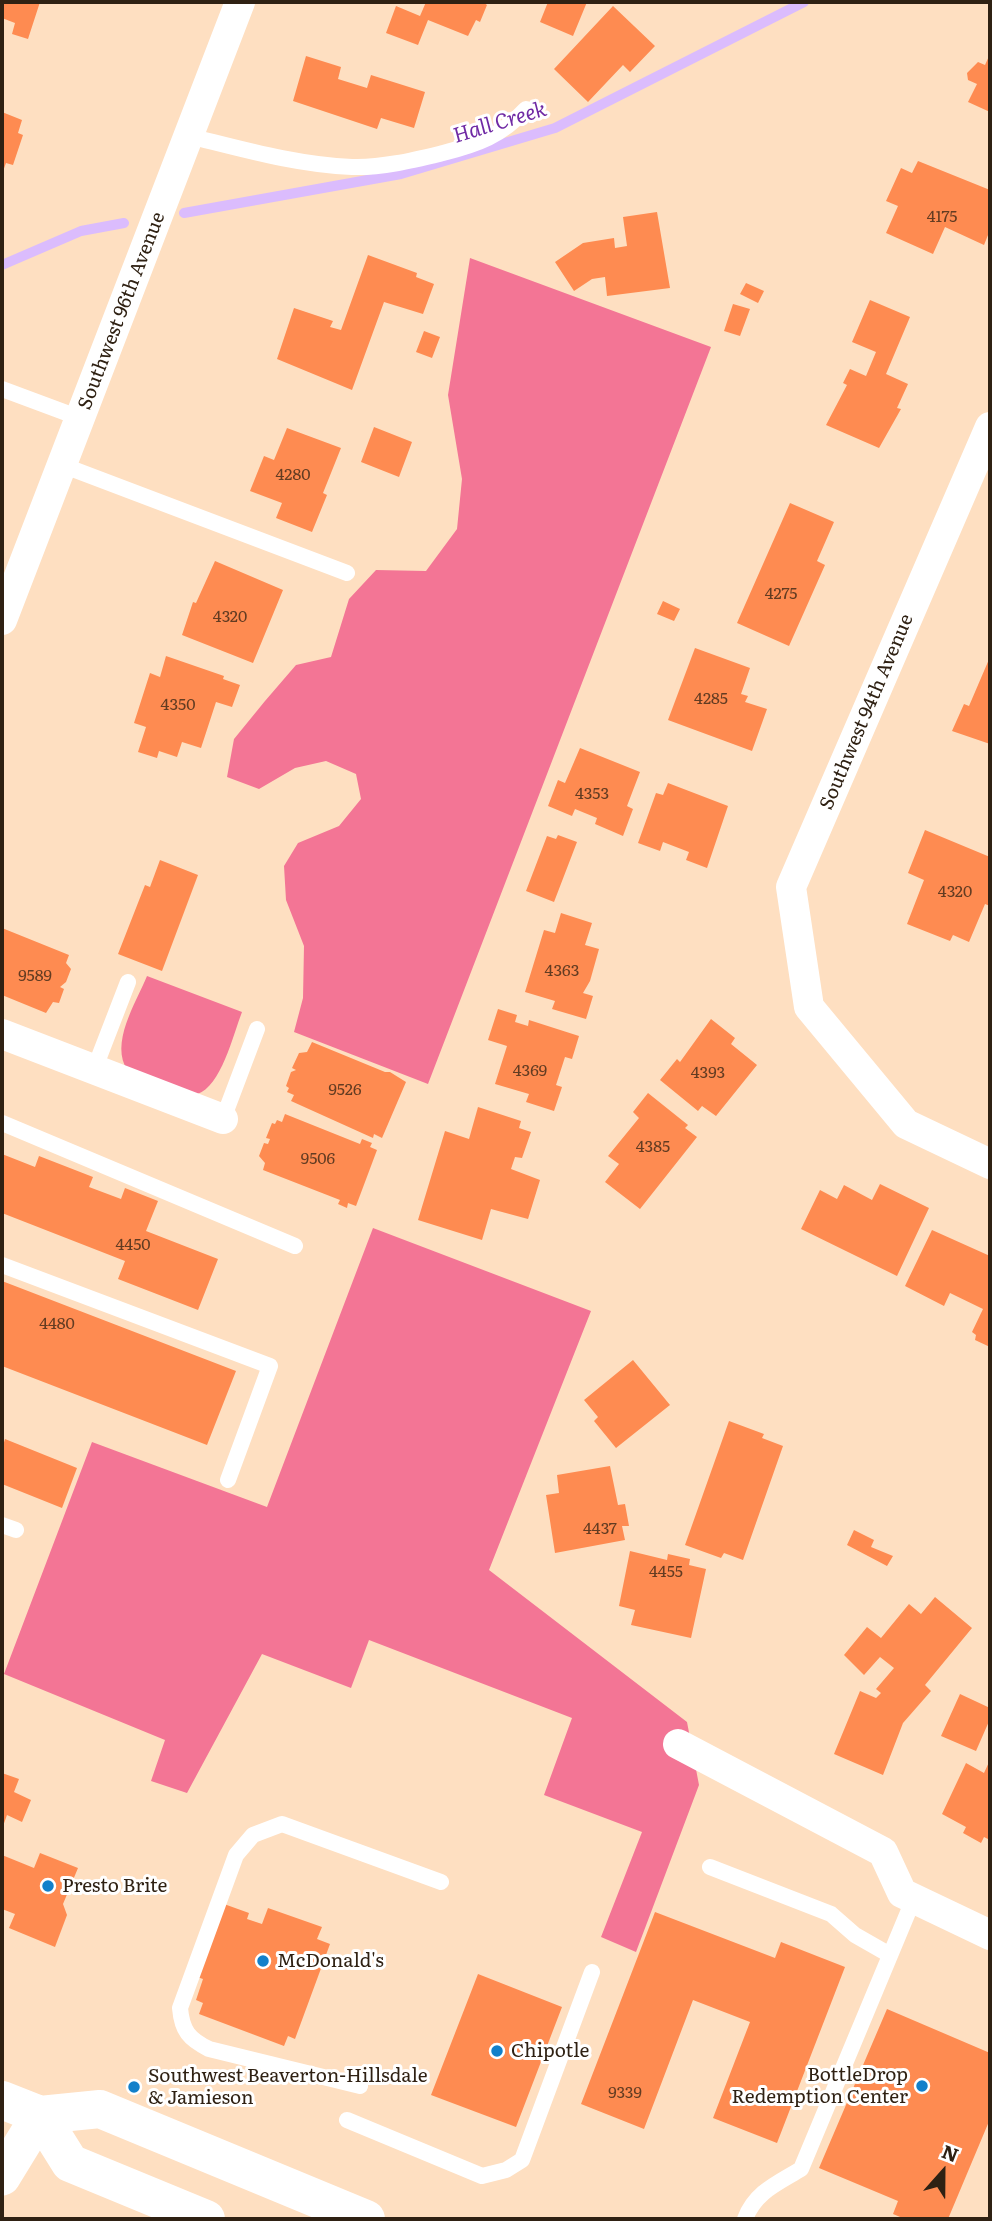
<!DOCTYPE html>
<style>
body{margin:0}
#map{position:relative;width:992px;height:2221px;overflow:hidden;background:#fedfc1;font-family:Literata,serif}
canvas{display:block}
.frame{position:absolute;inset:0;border:4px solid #2f2113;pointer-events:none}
.north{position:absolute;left:908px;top:2137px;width:70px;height:70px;-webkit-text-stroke:5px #fff;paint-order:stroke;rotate:21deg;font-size:19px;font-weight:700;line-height:28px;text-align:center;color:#2f2113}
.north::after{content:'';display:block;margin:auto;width:24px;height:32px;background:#2f2113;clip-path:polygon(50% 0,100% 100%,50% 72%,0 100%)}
</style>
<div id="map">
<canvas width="992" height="2221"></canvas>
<div class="frame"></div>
<div class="north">N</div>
</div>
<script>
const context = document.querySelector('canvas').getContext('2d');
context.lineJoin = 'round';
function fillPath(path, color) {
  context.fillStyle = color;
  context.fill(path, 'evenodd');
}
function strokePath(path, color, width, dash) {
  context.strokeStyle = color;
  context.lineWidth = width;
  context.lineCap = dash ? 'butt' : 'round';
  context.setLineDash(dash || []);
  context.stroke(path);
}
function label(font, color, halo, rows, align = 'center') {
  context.font = font + ' Literata,serif';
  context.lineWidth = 6;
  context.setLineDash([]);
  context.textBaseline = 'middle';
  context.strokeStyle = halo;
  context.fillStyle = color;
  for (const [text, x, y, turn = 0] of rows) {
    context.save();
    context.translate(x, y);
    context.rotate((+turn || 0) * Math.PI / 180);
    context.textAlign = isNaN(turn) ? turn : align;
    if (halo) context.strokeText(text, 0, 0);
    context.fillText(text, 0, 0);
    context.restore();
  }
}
const forest = new Path2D(`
 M470,258l241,89 -283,737 -134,-52 9,-34 1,-52 -18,-46 -2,-34 14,-23 41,-17 22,-27 -5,-25 -30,-13 -31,7 -36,21 -32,-12 7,-38 31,-38 31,-36 35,-8 18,-58 27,-29 50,1 31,-42 5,-50 -14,-84z
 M147,976l95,36c-9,23 -21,75 -45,82l-69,-23c-19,-27 8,-68 19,-95z
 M373,1228l218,83 -102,259 198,152 12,63 -63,167 -35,-15 41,-105 -98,-37 28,-77 -203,-78 -18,48 -89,-34 -75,139 -36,-12 14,-41 -161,-66 88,-232 175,65z`);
const stream = new Path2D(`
 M184,213l217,-39 154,-46 249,-126
 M2,265l79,-34 43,-8`);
const building = new Path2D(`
 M2,2h38l-12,37 -16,-5 3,-11 -13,-5z
 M426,2h57l4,3 -7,17 -4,-2 -8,16 -40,-16 -10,25 -32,-12 10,-27 24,10z
 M548,2h39l-14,34 -33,-14z
 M613,6l42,40 -25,26 -7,-7 -35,37 -34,-33z
 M990,54v58l-22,-10 9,-18 -9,-4 -1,-7 11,-11 7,3z
 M306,56l35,11 -3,12 29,9 4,-13 54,17 -11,36 -33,-10 -4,11 -84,-28z
 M2,112l20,8 -4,13 5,2 -10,30 -7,-2 -4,11z
 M918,161l72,29v40l-6,15 -39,-18 -12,27 -47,-21 12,-27 -12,-5 15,-33 11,5z
 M657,212l13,76 -63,8 -2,-19 -13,2 -18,12 -19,-29 28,-19 31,-5 1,10 12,-2 -4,-29z
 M368,255l49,18 -1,4 18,7 -11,30 -39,-12 -32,88 -75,-31 17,-51 39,13 -3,6 11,3z
 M746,283l18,8 -6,12 -18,-9z
 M870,300l40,17 -24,57 22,10 -11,24 4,1 -22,39 -53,-23 21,-40 -4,-2 7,-14 16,7 10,-24 -24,-10z
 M733,304l17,5 -10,27 -16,-5z
 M424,331l16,6 -8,21 -16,-6z
 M374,427l38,15 -13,35 -38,-15z
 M287,428l54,20 -18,45 4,2 -15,37 -36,-14 6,-15 -32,-12 14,-35 10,4z
 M790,503l44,19 -17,39 8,4 -36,81 -52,-23z
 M215,561l68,29 -30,73 -71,-28 11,-33 3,1z
 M663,601l17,8 -6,12 -17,-7z
 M695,648l55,20 -9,26 7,2 -3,6 22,7 -15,42 -84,-31z
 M166,656l58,20 -1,3 17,6 -8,22 -16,-5 -15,46 -19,-6 -5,15 -18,-6 -2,7 -19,-6 8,-25 -12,-4 16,-50 10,4z
 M990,657v87l-38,-13 12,-27 5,2z
 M580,748l60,24 -13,34 6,3 -10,27 -28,-12 2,-6 -22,-9 -3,7 -24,-10 10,-26 7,3z
 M668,783l60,23 -21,62 -21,-8 3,-8 -26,-10 -3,9 -22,-8 18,-50 7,2z
 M925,830l65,27v49l-5,-2 -16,38 -16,-7 -3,6 -43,-17 17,-44 -16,-7z
 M558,835l19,7 -23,60 -28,-11 21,-55 9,3z
 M160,860l38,15 -36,96 -44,-17 27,-69 5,2z
 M561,913l31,10 -7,22 14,4 -9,32 -7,12 10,3 -7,23 -34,-10 3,-8 -30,-9 19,-62 11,3z
 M2,928l67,27 -3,8 5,6 -5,13 -6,5 4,2 -5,14 -6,-1 -7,11 -44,-18z
 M498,1009l19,6 -2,7 13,4 1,-6 50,16 -7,23 -7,-2 -9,28 6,2 -8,24 -28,-9 3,-8 -34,-10 12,-38 -19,-6z
 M711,1019l24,19 -4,6 26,21 -41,51 -14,-10 -4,5 -38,-31 17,-21 3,3z
 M312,1042l73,30h5l16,10 -24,56 -8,-4 -1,4 -82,-37 3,-6 -7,-3 2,-4 -3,-2 5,-14 5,-2 -4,-2 7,-15 8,-1z
 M648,1093l40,32 -3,3 12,9 -57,72 -35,-27 14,-18 -11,-8 31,-38 -6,-6z
 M478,1107l43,14 -2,7 12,4 -9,26 -7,-1 -4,12 29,11 -12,39 -37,-10 -9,31 -64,-20 27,-89 24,8z
 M285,1114l75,30 2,-5 10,4 -2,4 7,3 -21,56 -8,-3 -1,5 -9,-4 2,-4 -77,-30 2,-7 -6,-7 5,-13 4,1 2,-5 -4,-1 6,-15 3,1 2,-4 5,2z
 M2,1154l33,13 4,-11 54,21 -4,10 32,12 4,-11 33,13 -12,30 72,28 -20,51 -80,-31 7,-18 -123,-48z
 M880,1184l49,24 -32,68 -96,-47 19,-39 17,9 7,-14 28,15z
 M932,1230l58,26v91l-15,-7 1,-5 -4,-3 11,-23 -33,-16 -6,13 -39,-20z
 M2,1281l234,90 -29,74 -205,-79z
 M633,1360l37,45 -54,43 -22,-27 4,-4 -14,-17z
 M729,1421l35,13 -2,4 21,8 -40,114 -19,-7 -3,5 -36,-13z
 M5,1439l72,29 -15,40 -60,-24v-35z
 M610,1466l8,39 7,-1 4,22h-7l3,14 -70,13 -9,-58 13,-2 -2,-18z
 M854,1530l20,10 -3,7 22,9 -6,10 -40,-21z
 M630,1551l37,9 1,-6 22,5 -1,6 17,4 -15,69 -60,-13 4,-15 -16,-4z
 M935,1597l37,31 -47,57 6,6 -28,32 -20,52 -49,-21 26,-63 16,7 5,-5 -5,-4 18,-21 -14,-11 -16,18 -20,-20 23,-28 14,11 28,-34 12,10z
 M960,1694l30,14v11l-14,32 -35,-15z
 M990,1760v80l-6,-3 -3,6 -18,-10 3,-6 -24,-13 24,-51 18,10z
 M2,1773l17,6 -5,13 17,8 -9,22 -15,-7 -5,14z
 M40,1853l38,15 -15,36 4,11 -12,32 -46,-19 6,-14 -13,-5v-54l32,13z
 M224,1904l25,9 -2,6 15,5 6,-16 54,19 -5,12 13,5 -35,95 -7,-3 -4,10 -85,-32 4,-11 -7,-3 7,-21 -6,-2z
 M655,1912l120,46 6,-16 64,25 -68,176 -64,-25 37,-96 -57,-22 -49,129 -63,-25z
 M478,1974l84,33 -46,120 -85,-32z
 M887,2009l103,44v66l-42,100h-43l-12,-5 5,-13 -79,-33z`);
const service = new Path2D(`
 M189,136c53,13 108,29 163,31 30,1 62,-7 91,-14 35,-9 58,-17 83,-44
 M2,389l78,29
 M62,465l285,108
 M94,1070l34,-88
 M223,1119l34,-90
 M2,1123l293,123
 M2,1265l268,101 -42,114
 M2,1525l14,5
 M710,1867l121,47 24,21 35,20
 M360,2086l-151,-37c-20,-10 -27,-18 -29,-41l56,-153 17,-20 29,-11 159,58
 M347,2120l135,56 24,-6 16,-10 70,-188
 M745,2219c10,-27 33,-36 56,-50l113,-271`);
const minor = new Path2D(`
 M990,427l-199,460 18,120 97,117 84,40
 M2,620l238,-618
 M2,1034l221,85
 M678,1744l205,108 19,41 88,42`);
const tertiary = new Path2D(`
 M2,2177l38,-62`);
const primary = new Path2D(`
 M2,2100l38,15 60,-6 266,110
 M40,2115l30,48 136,56`);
const markers = [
 [48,1886,7,"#1280ca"],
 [263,1961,7,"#1280ca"],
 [497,2051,7,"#1280ca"],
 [922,2086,7,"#1280ca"],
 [134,2087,7,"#1280ca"]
];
const numberNames = [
 ["4175",942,217],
 ["4280",293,475],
 ["4275",781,594],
 ["4320",230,617],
 ["4285",711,699],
 ["4350",178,705],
 ["4353",592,794],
 ["4320",955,892],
 ["4363",562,971],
 ["9589",35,976],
 ["4369",530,1071],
 ["4393",708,1073],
 ["9526",345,1090],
 ["4385",653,1147],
 ["9506",318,1159],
 ["4450",133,1245],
 ["4480",57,1324],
 ["4437",600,1529],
 ["4455",666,1572],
 ["9339",625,2093]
];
const streetNames = [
 ["Southwest 96th Avenue",122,311,-69],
 ["Southwest 94th Avenue",867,712,-67]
];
const poiNames = [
 ["Presto Brite",62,1886],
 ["McDonald's",277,1961],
 ["Chipotle",511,2051],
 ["BottleDrop",908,2075,"right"],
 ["Redemption Center",908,2097,"right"],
 ["Southwest Beaverton-Hillsdale",148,2076],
 ["& Jamieson",148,2098]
];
const waterNames = [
 ["Hall Creek",500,123,-17]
];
fillPath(forest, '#f37595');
strokePath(stream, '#dbbcfd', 10);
fillPath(building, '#fe8b51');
strokePath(service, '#fff', 16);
strokePath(minor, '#fff', 30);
strokePath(tertiary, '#fff', 37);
strokePath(primary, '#fff', 38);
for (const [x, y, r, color] of markers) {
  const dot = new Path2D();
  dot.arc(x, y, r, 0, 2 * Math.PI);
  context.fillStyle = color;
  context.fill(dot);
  strokePath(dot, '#fff', 2.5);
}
label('16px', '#633c22', null, numberNames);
label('19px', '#2f2113', '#fff', streetNames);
label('19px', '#2f2113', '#fff', poiNames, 'left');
label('italic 21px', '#6f29a4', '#fff', waterNames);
</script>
